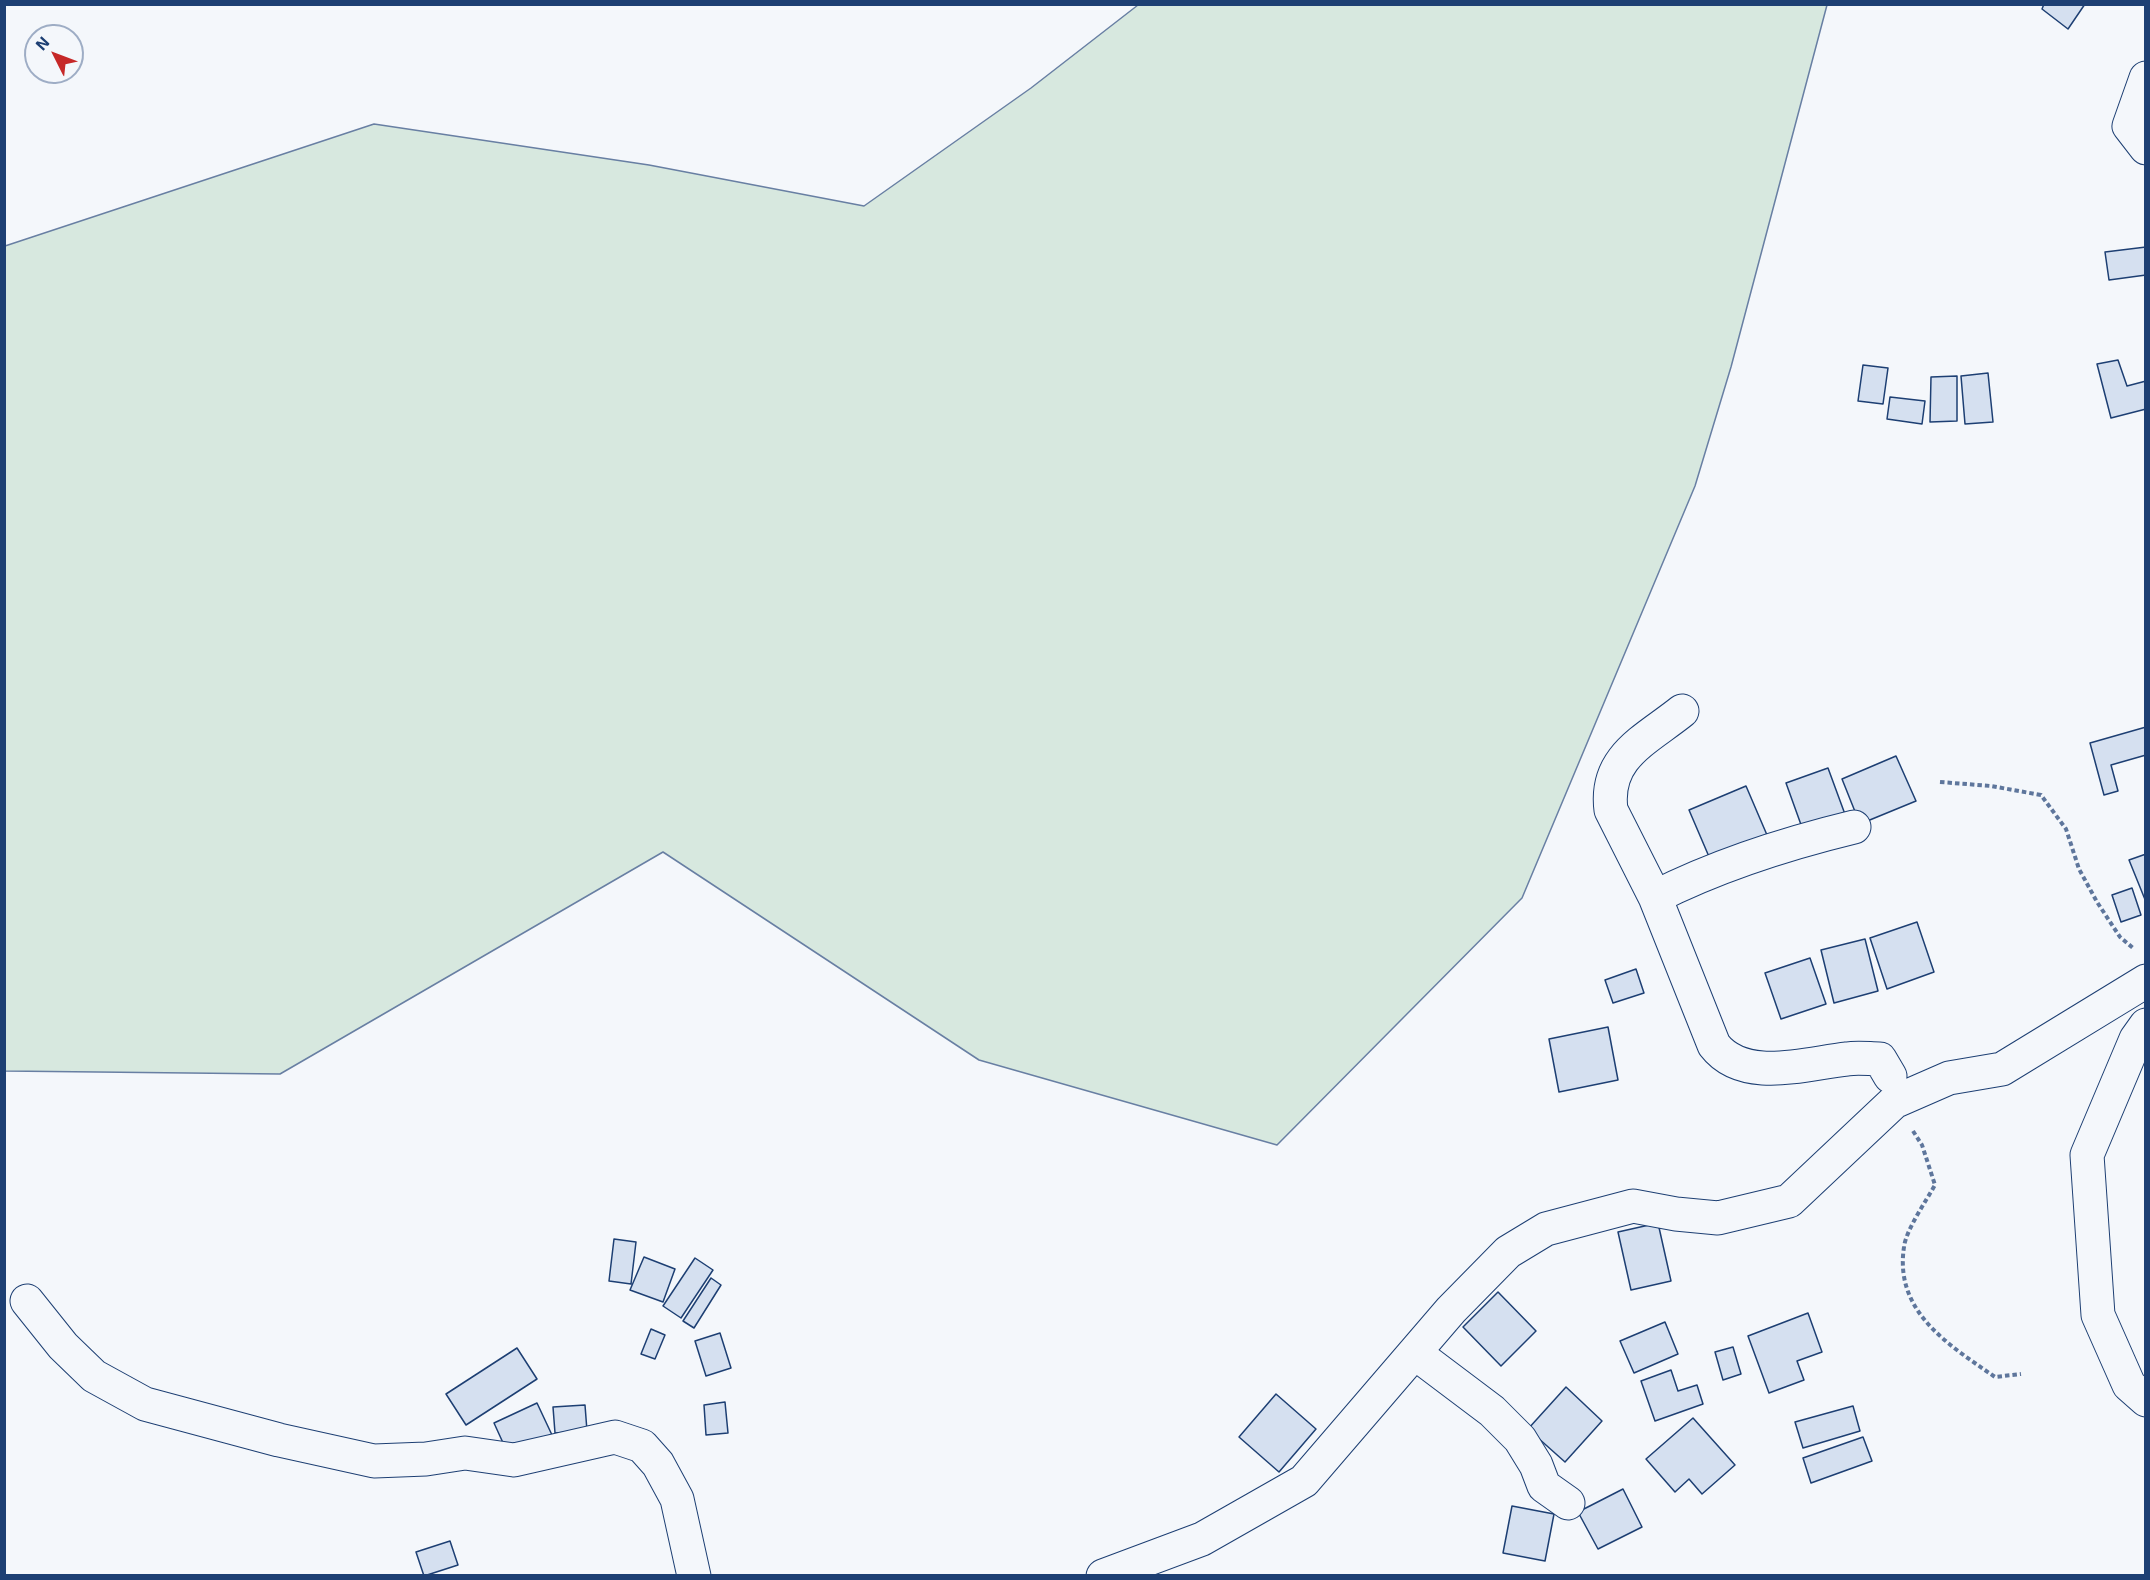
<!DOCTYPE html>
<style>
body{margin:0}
#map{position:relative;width:2150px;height:1580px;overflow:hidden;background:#f4f7fb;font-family:"Exo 2",sans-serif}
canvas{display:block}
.frame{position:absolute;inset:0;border:6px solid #1d3f73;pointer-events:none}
.north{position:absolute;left:24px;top:24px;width:60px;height:60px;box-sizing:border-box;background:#f4f7fb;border:2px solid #9eadc5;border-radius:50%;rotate:312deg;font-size:16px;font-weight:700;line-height:24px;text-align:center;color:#1d3f73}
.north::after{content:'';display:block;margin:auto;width:21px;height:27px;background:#c62828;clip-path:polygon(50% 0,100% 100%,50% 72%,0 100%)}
</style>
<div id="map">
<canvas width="2150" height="1580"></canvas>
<div class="frame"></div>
<div class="north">N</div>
</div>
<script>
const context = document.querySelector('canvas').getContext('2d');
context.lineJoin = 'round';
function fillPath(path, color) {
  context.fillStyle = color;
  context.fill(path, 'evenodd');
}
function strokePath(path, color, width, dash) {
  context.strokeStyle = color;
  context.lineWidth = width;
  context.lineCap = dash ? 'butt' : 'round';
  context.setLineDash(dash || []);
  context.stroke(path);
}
const green = new Path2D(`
 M1138,5h689l-96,362 -36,119 -173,412 -245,247 -298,-85 -316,-208 -383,222 -275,-3v-825l369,-122 275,41 215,41 167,-118z`);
const building = new Path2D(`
 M2044,4h41l-17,25 -26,-20z
 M2146,247v28l-37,5 -4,-28z
 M2118,360l9,26 19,-5v28l-35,9 -14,-54z
 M1863,365l25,3 -5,36 -25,-3z
 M1988,373l5,49 -28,2 -4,-48z
 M1957,376v45l-27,1 1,-45z
 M1890,397l35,4 -3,23 -35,-5z
 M2146,727v28l-35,10 7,26 -14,4 -14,-52z
 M1896,756l20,45 -56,23 -18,-45z
 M1828,768l18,49 -42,16 -18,-50z
 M1746,786l21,49 -57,24 -21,-49z
 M2146,854v48l-17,-42z
 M2132,888l9,27 -20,7 -9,-27z
 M1917,922l17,50 -47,17 -17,-51z
 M1865,939l13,52 -44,12 -13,-53z
 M1810,958l16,46 -45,15 -16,-46z
 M1636,969l8,24 -31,10 -8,-23z
 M1608,1027l10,53 -59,12 -10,-53z
 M1658,1223l13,58 -40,9 -13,-58z
 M614,1239l22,3 -5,42 -22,-3z
 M644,1257l31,12 -12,33 -33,-12z
 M695,1258l18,12 -32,48 -18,-12z
 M711,1278l10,7 -27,43 -11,-7z
 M1498,1292l38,39 -35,35 -38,-39z
 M1808,1313l14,39 -25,9 7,19 -35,13 -21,-57z
 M1665,1322l13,32 -44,19 -14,-32z
 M651,1329l14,6 -10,24 -14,-5z
 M720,1333l11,35 -25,8 -11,-35z
 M1733,1347l8,27 -18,6 -8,-28z
 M517,1348l20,31 -71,46 -20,-31z
 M1671,1370l7,21 19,-6 6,19 -48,17 -14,-40z
 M1566,1387l36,34 -37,41 -37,-33z
 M1276,1394l40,35 -37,43 -40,-35z
 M725,1402l3,31 -22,2 -2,-30z
 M537,1403l15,32 -43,21 -15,-33z
 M585,1405l2,26 -32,2 -2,-26z
 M1853,1406l7,25 -57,17 -8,-26z
 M1693,1418l42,47 -33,29 -13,-15 -14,13 -29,-33z
 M1863,1437l9,24 -61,22 -8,-25z
 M1623,1489l19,38 -44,22 -20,-37z
 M1512,1506l42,8 -9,47 -42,-8z
 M450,1541l8,24 -34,11 -8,-24z`);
const path = new Path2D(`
 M1940,782l51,4 50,9 25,34 13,40 18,33 23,35 13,11
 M1913,1131l9,14 13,40c-9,16 -29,45 -31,62 -10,65 45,98 91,130l26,-3`);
const minor = new Path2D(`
 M2146,78l-17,48 17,22
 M1854,827c-70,17 -136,38 -199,70l59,148c30,39 93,18 133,14 11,-2 23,0 33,0l10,17
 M1655,897l-44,-87c-7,-53 35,-70 71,-99
 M2146,1025l-10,14 -49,116 11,160 31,70 17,15
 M27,1301l36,45 31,30 51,28 134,36 95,21 52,-2 39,-6 49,7 101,-23 27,9 16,18 19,35 17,77
 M1415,1353l77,58 28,28 16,26 8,21 24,17
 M1103,1576l99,-37 102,-58 147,-171 57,-58 38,-23 87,-23 43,8 42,4 71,-17 105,-99 55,-24 53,-9 144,-88`);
fillPath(green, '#d7e8df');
strokePath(green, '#687fa3', 1.5);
fillPath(building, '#d5e0f0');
strokePath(building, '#1d3f73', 1.5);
strokePath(minor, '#1d3f73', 35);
strokePath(path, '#5e769c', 4, [4.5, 3]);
strokePath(minor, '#f4f7fb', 33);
</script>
